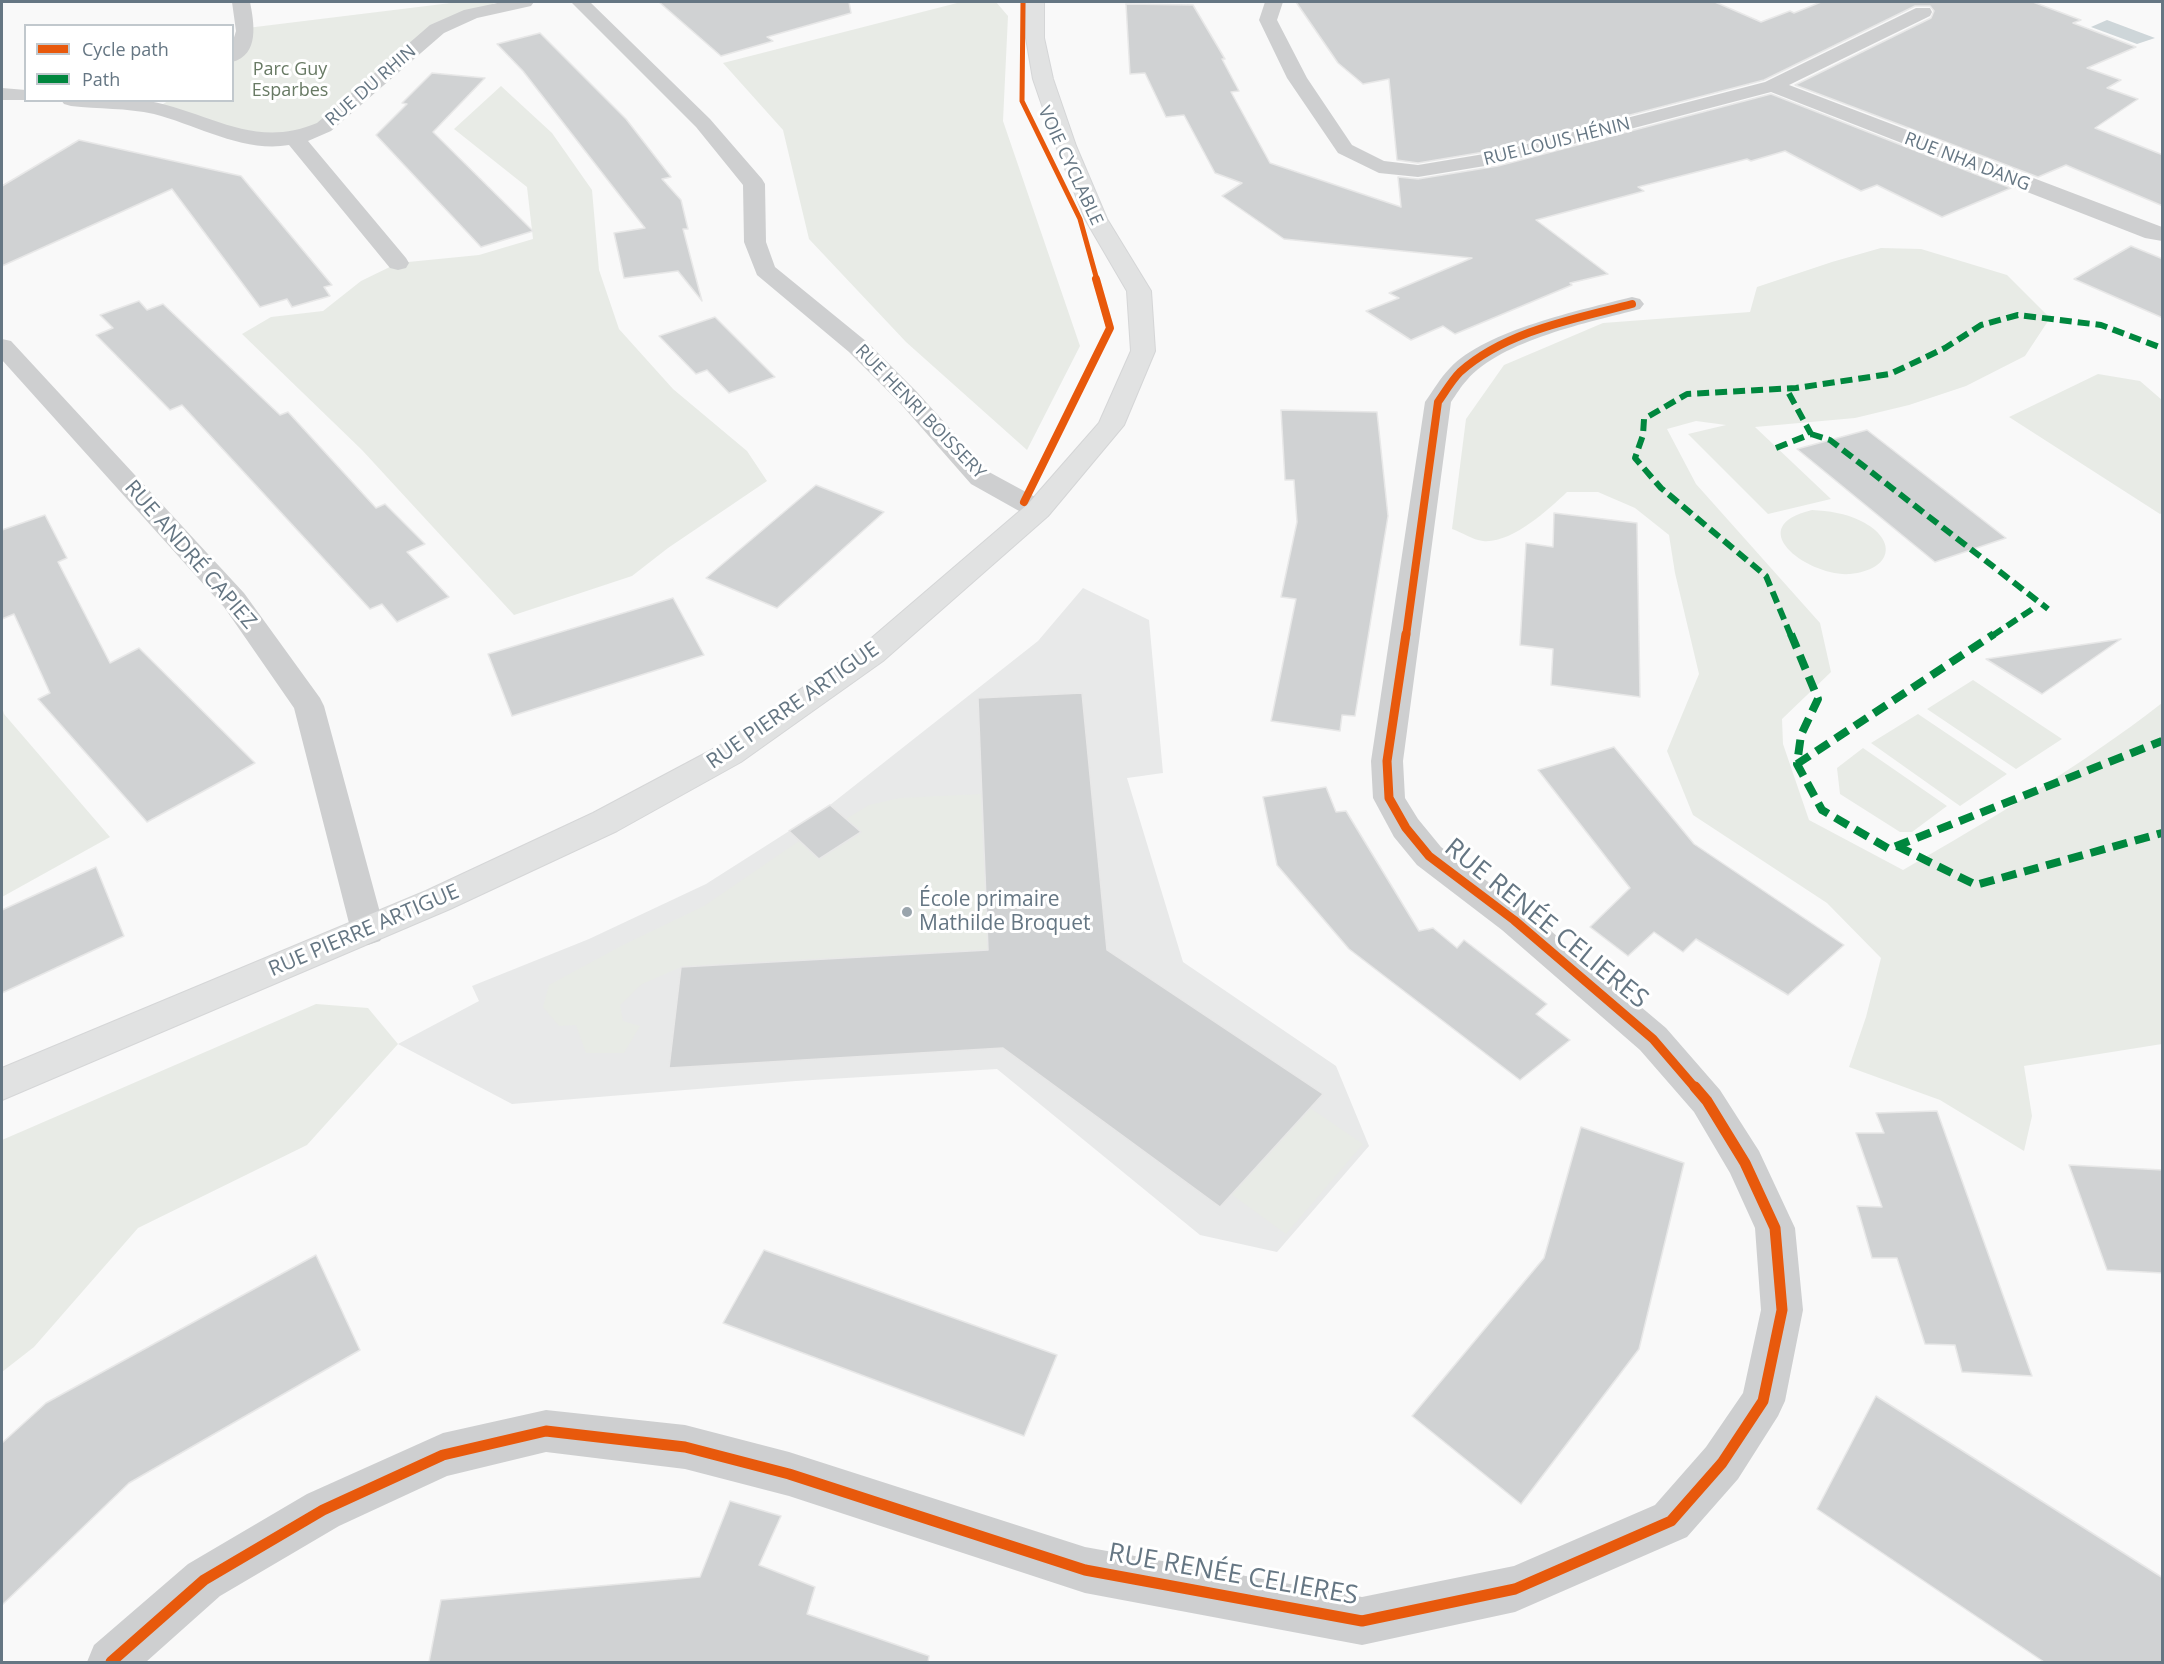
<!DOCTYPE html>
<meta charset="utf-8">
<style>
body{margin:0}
#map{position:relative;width:2164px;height:1664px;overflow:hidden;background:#f9f9f9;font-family:"Open Sans",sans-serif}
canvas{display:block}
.frame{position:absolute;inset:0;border:3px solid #657683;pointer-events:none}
.legend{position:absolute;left:24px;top:24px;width:210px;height:78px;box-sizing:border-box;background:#fff;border:2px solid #c1c8cd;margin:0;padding:8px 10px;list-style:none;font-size:18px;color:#657683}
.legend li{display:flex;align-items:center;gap:12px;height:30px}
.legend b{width:30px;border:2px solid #c1c8cd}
</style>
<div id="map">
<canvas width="2164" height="1664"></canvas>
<div class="frame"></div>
<ul class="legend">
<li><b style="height:8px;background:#e8590c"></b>Cycle path</li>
<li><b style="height:8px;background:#00873e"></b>Path</li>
</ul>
</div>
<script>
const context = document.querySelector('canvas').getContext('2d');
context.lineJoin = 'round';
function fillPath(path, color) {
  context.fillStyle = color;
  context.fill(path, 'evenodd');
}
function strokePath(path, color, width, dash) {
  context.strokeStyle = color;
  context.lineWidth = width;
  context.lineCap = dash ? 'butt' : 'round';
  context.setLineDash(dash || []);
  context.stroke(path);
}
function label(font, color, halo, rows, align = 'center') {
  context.font = font + ' "Open Sans",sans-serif';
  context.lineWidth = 6;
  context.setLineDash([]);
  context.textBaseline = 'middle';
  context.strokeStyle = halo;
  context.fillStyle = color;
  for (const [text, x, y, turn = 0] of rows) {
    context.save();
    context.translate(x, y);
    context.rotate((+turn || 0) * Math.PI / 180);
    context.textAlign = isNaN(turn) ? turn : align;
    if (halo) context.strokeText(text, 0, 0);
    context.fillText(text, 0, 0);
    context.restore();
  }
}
const built = new Path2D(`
 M1083,588l66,32 14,153 -36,5 56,184 153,104 33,80 -92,106 -77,-17 -203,-166 -201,12 -284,23 -114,-60 81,-43 -7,-15 117,-47 117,-55 124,-79 208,-164z`);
const green = new Path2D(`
 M459,2h33l6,6 -45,14 -129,105 -44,14 -125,-32 13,-8 64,-1 1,-44 14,-28z
 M961,2h35l12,14 -5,105 77,225 -53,104 -121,-108 -97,-103 -26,-109 -60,-67z
 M501,86l51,47 40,57 7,80 20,59 54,60 74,62 20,30 -99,67 -36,28 -118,39 -152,-165 -120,-116 29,-17 52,-6 38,-30 37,-18 81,-8 54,-16 -6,-52 -73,-58z
 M1881,248l40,1 86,26 43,43 -25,38 -59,30 -57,19 -54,13 -100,9 76,72 -63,15 -80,-80 38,-9 -30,-4 -29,8 29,55 124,139 11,49 -49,47 1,25 26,76 94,50c90,-52 178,-104 259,-167v341l-138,22 8,50 -8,35 -84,-51 -91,-33 17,-50 15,-59 -54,-55 -134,-88 -26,-64 32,-77 -24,-101 -6,-38 -34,-27 -37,-16h-31c-19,18 -56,52 -84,49 -10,-1 -22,-9 -31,-12l14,-110 38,-54 99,-42 147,-11 7,-25 75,-25z
 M2098,374l42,7 22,19v113l-2,1 -151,-97z
 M1812,510c17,1 33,3 49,11 38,19 31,49 -11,53 -41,3 -110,-47 -38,-64z
 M1973,680l89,59 -46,30 -89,-60z
 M2,707l2,7 106,123 -108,60z
 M1918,714l89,60 -47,32 -89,-63z
 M1863,748l84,58 -35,26h-12l-60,-38 -3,-26z
 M981,794l7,156 -307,17 -39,17 -22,21 3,16 17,5 -16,27h-38l-10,-28 -17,1 -16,-19 6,-22 74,-40 81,-39 95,-65 20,18 42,-26 -15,-14 23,-14 31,-7z
 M316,1004l52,4 30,36 -91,101 -169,83 -104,119 -32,25v-232z
 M1310,1108l53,36 -77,90 -55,-40z`);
const water = new Path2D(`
 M2107,20l48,18 -18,6 -46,-17z`);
const building = new Path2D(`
 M659,2h190l2,11 -84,24 6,4 -52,15z
 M1296,2h419l46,20 29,-11 4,2 27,-11h212l48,18 -8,3 63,24 -49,21 34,12 -14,8 31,11 -43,29 68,27v51l-97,-41 -28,12 -243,-92 136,-67 3,-7 -4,-5h-15l-151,74 -268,70 -78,13 -21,-3 -8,-81 -26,5 -25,-21z
 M1126,4l67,1 32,54h-3l17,32 -8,1 39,71 131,44 -3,-30 20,2 80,-13 273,-72 240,94 -69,29 -65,-32 -16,6 -76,-40 -34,10 -4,-2 -109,28 6,4 -108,29 72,54 -38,9 2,2 -117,49 -12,-8 -32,14 -45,-29 33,-13 -10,-5 83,-35 -188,-19 -62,-43 20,-13 -27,-10 -31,-58 -18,2 -21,-44 -15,1z
 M540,33l86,86 45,58 -9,2 19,21 7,29h-5l19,72 -24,-30 -54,7 -10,-45 31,-5 -122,-157 -26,-27z
 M432,73l53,5 -52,54 100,99 -52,16 -105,-112 31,-31 -5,-1z
 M79,140l162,36 91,109 -8,2 6,9 -38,11 -5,-8 -27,8 -88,-118 -170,77v-80z
 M2131,246l32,13v59l-89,-39z
 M139,301l8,9 16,-6 117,111 8,-3 88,96 9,-4 40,40 -18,8 42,45 -52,25 -15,-18 -12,5 -188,-204 -12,5 -74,-75 17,-7 -13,-13z
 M715,317l60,60 -46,16 -22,-23 -11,4 -37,-38z
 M1281,410l96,2 11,104 -33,200 -13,-1 -2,16 -69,-10 25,-122 -15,-2 16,-75 -3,-42h-9z
 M1867,430l139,108 -71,24 -138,-113z
 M816,485l68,27 -107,96 -71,-30z
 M1554,513l83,10 3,174 -89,-12 2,-36 -33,-4 6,-102 27,4z
 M45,515l22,43 -9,4 52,101 29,-15 116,115 -108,59 -109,-123 12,-6 -36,-79 -12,5v-89z
 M673,598l31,57 -192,61 -24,-62z
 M2121,639l-79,55 -56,-35z
 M1082,693l25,257 216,144 -103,113 -217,-159 -334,20 12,-101 307,-17 -10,-252z
 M1614,747l80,97 150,101 -56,50 -92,-56 -13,13 -29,-20 -26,24 -38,-29 40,-39 -92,-118z
 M1326,787l10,25 10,-1 73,120 14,-3 24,20 7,-8 83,64 -11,10 34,26 -50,40 -171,-131 -72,-84 -14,-68z
 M830,805l31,27 -42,27 -30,-28z
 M96,867l28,69 -122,57v-83z
 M1937,1111l95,265 -70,-4 -7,-27 -30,-1 -28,-86h-25l-15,-52 25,1 -26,-74h28l-8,-20z
 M1581,1127l103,36 -45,186 -118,155 -109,-88 132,-158z
 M2069,1165l94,5v103l-56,-3z
 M764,1250l293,105 -33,81 -301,-113z
 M316,1255l44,95 -231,133 -127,122v-162l44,-40z
 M1876,1396l287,182v84h-119l-227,-153z
 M730,1501l51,15 -22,49 56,22 -8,27 122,42 -1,6h-499l12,-62 259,-23z`);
const street = new Path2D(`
 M232,2h18c4,20 10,53 -18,60v-18l4,-13z
 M502,2h32l-3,4 -54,12 -33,15 -113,98 -23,10 98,117 3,5 -3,5 -8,2 -8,-2 -101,-123c-46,8 -92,-20 -135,-31 -27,-6 -56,-5 -83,-8l-7,-2 -3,-4c28,0 60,-4 88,1 60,11 105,49 168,22l113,-98 34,-15z
 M571,2h19l120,117 52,60 3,5 1,58 9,25 92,75 50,50 72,80 59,32 4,6 -4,6 -10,2 -10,-2 -57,-32 -72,-82 -50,-50 -92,-77 -13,-33 -1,-57 -47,-58z
 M1265,2h18l-6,18 30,58 45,67 32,16 34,4 78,-13 269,-70 151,-74h14l2,4 -2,4 -141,69 373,142v14l-17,-3 -374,-146 -274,72 -79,13 -39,-4 -41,-20 -51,-75 -28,-58z
 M2,88l24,2v10h6h-30z
 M1632,297l8,2 4,5 -4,5c-50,13 -138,31 -173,71 -6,6 -11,15 -16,22l-48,359 2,37 13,21 23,28 85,63 140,118 54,62 39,61 36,77 8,82 -18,91 -7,15 -40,63 -51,58 -172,75 -153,33 -277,-52 -296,-97 -104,-27 -139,-17 -99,24 -108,50 -119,70 -74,66h-59l7,-17 94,-81 119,-70 136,-61 103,-23 139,15 104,27 296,95 277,50 152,-31 141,-61 51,-58 37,-54 18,-83 -6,-82 -25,-55 -36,-61 -54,-62 -138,-120 -85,-65 -23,-28 -21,-39 -2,-37 54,-359c8,-11 15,-24 25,-34 36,-38 131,-58 182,-71z
 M2,339l9,2 233,252 76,105 4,8 61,225 -5,10 -12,4 -12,-4 -5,-10 -57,-223 -70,-101 -222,-247z`);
const secondary = new Path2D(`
 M1026,2h18v36l9,41 23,67 31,73 44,72 4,60 -31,74 -76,91 -165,145 -142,101 -124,69 -167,78 -448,191v-32l424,-177 167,-78 126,-67 142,-99 167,-143 71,-81 32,-72 -4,-60 -42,-72 -29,-73 -23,-67 -7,-41z`);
const quietFar1 = new Path2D(`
 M1811,434l19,6 218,169
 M1776,448l35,-14 -25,-46
 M1791,636l-25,-60 -105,-88 -26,-30 8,-23 1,-16 43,-25 109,-6 94,-14 55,-26 36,-23 37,-10 83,10 61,23
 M1992,636l42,-28`);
const quiet = new Path2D(`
 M1791,634l27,65 -17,36 -4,29 25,46 67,39 273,-108
 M1797,764l197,-130
 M1897,846l79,39 186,-52`);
const cyclewayFar3 = new Path2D(`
 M1023,2l-1,99 58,118 17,61`);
const cyclewayFar2 = new Path2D(`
 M1024,502l86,-174 -14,-49
 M1406,636l32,-234c7,-10 14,-22 22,-30 46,-41 114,-53 172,-68`);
const cyclewayFar1 = new Path2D(`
 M1406,634l-19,127 2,37 17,30 23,28 85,64 139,119 43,50`);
const cycleway = new Path2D(`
 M111,1662l93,-82 119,-70 120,-55 103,-24 139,16 104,27 296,96 277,51 153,-32 156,-68 51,-58 41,-62 19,-91 -7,-82 -30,-65 -38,-62 -12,-14`);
const markers = [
 [907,912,6,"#99a4ac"]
];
const farParknames = [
 ["Parc Guy",290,70],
 ["Esparbes",290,91]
];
const farStreetnames = [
 ["RUE DU RHIN",371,86,-41],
 ["RUE LOUIS HÉNIN",1557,142,-14],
 ["RUE NHA DANG",1967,162,21],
 ["VOIE CYCLABLE",1070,166,65],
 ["RUE HENRI BOISSERY",920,412,46]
];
const streetNames = [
 ["RUE ANDRÉ CAPIEZ",190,555,49],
 ["RUE PIERRE ARTIGUE",793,706,-35],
 ["RUE PIERRE ARTIGUE",364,931,-23]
];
const poiNames = [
 ["École primaire",919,900],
 ["Mathilde Broquet",919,924]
];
const nearStreetnames = [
 ["RUE RENÉE CELIERES",1546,924,39],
 ["RUE RENÉE CELIERES",1233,1575,10]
];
fillPath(built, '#e8e9e9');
fillPath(green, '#e8ebe6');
fillPath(water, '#ced6d9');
fillPath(building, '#d0d2d3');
strokePath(building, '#e8e8e8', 1.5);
strokePath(secondary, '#d5d6d7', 2);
fillPath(street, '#cecfd0');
fillPath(secondary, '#e1e2e2');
strokePath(quietFar1, '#00873e', 6, [12, 6]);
strokePath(quiet, '#00873e', 8, [15, 8]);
strokePath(cyclewayFar3, '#e8590c', 5);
strokePath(cyclewayFar2, '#e8590c', 8);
strokePath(cyclewayFar1, '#e8590c', 9);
strokePath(cycleway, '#e8590c', 11);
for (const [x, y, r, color] of markers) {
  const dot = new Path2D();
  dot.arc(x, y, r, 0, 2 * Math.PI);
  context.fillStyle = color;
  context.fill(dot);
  strokePath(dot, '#fff', 2);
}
label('18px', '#687a64', '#fff', farParknames);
label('18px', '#657683', '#fff', farStreetnames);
label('21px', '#657683', '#fff', streetNames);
label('21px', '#657683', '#fff', poiNames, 'left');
label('26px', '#657683', '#fff', nearStreetnames);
</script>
